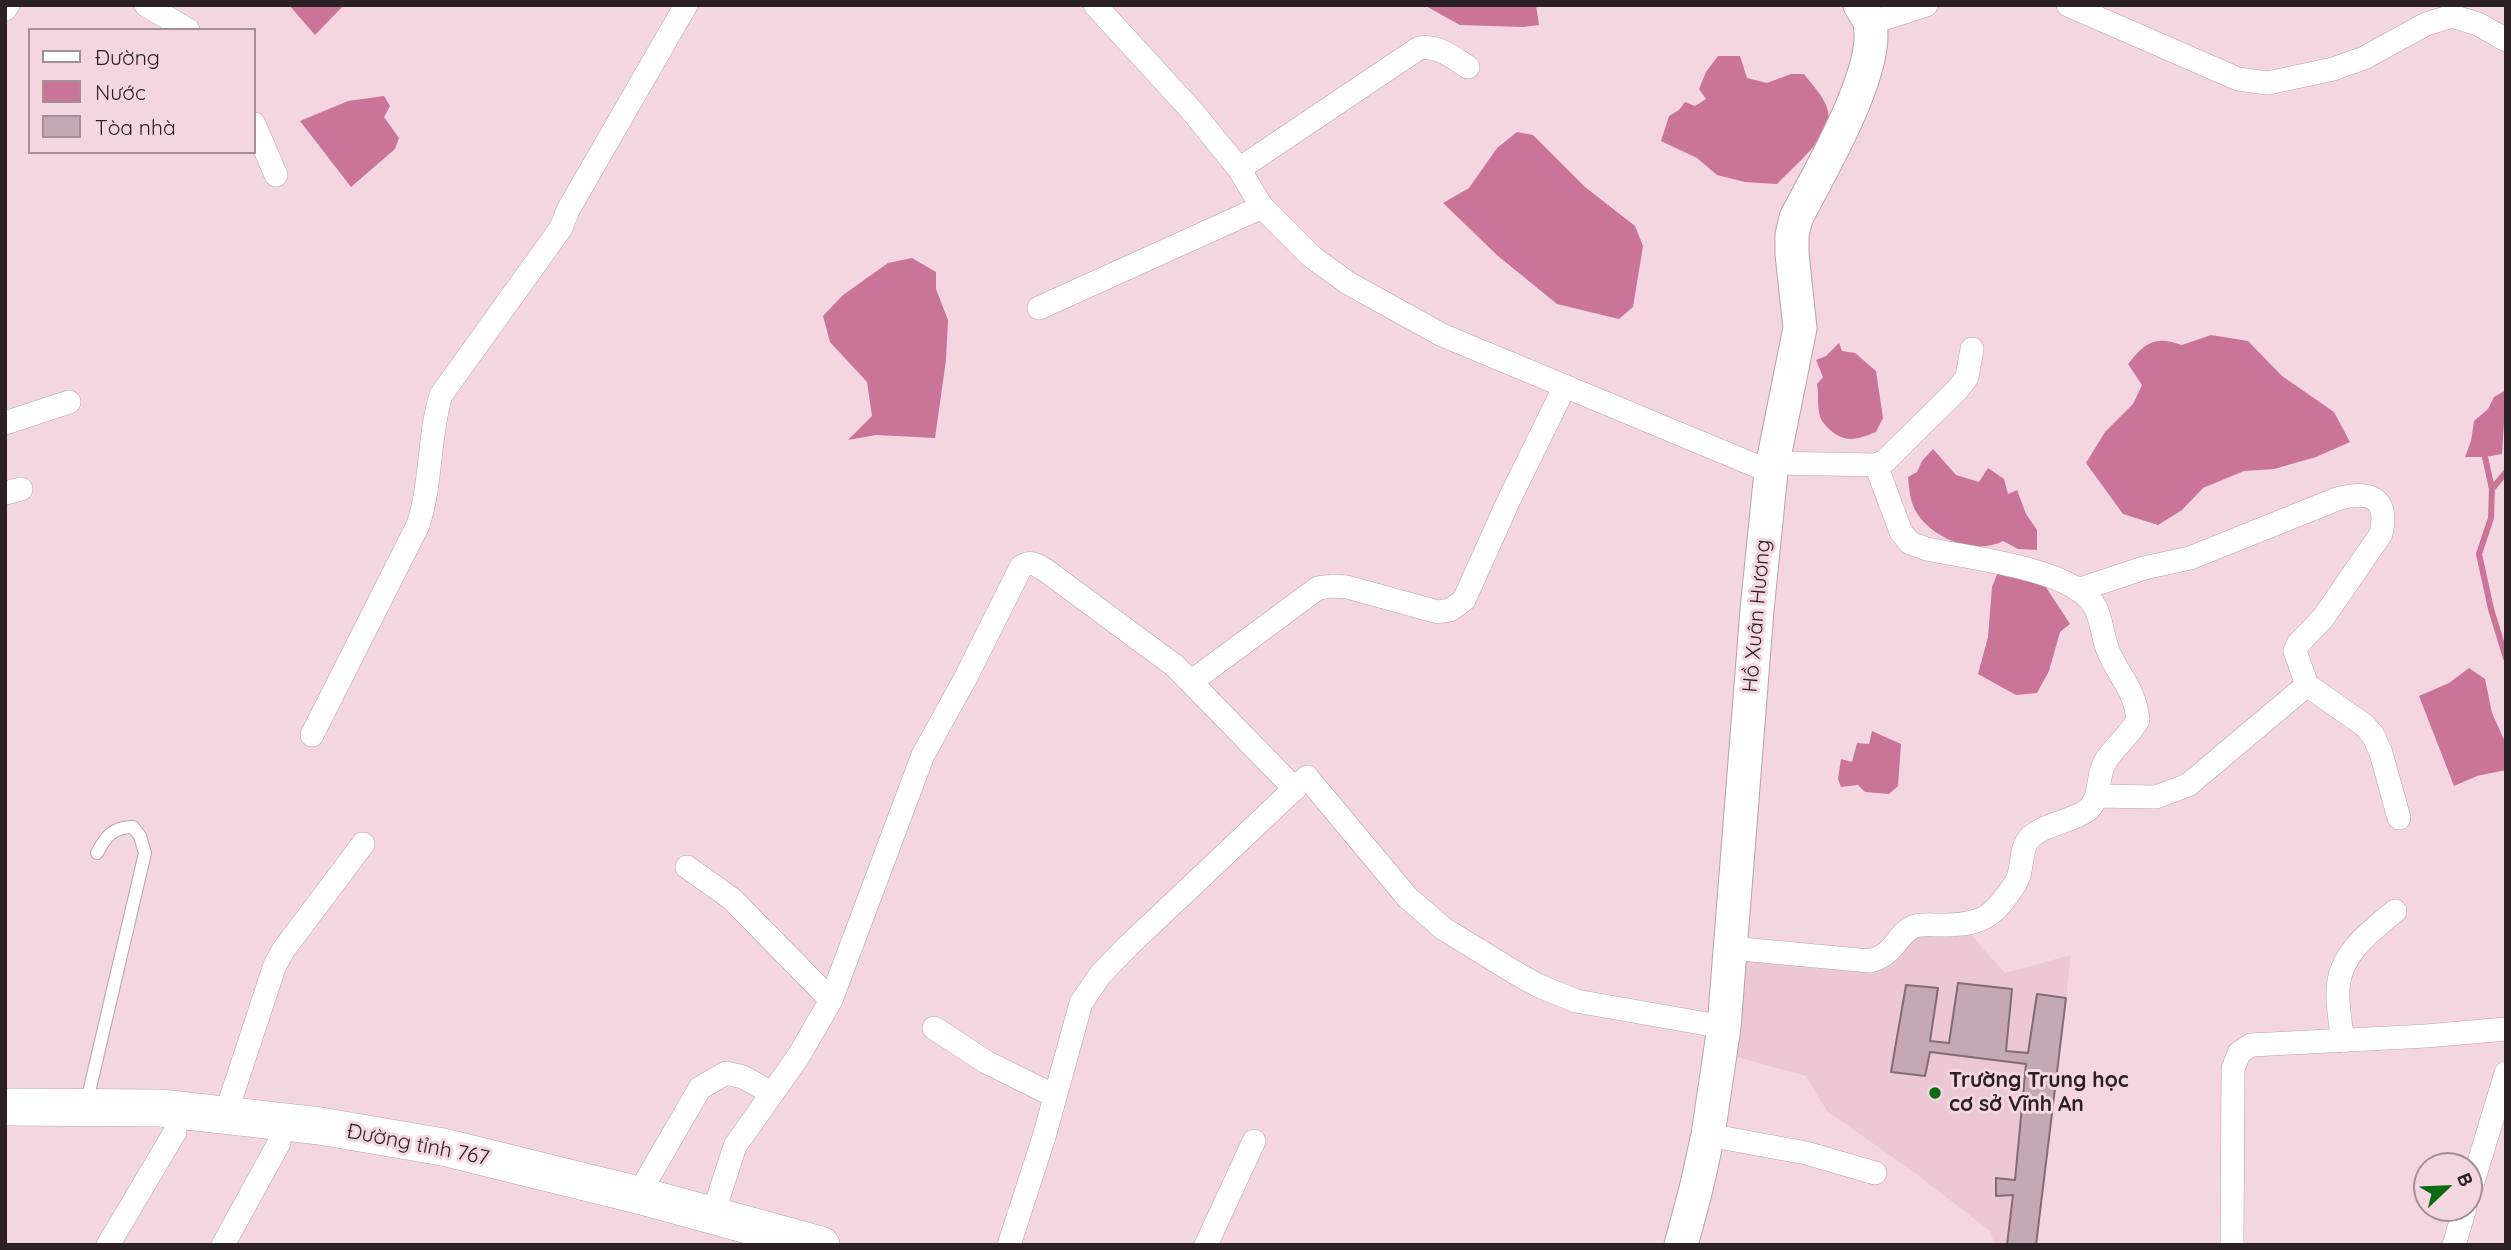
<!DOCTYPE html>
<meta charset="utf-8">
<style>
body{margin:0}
#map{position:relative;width:2511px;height:1250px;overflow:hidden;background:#f3d6e0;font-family:Quicksand,sans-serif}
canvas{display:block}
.frame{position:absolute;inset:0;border:7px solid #2b2125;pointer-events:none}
.legend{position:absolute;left:28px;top:28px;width:228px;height:126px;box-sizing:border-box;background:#f3d6e0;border:2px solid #a38e95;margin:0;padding:9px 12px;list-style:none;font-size:21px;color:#2b2125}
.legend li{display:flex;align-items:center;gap:14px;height:35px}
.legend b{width:35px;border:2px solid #a38e95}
.north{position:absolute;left:2413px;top:1152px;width:70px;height:70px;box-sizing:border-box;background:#f3d6e0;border:2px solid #a38e95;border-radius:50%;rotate:67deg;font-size:19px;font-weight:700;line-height:28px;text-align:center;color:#2b2125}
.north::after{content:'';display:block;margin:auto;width:24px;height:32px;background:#0d6a14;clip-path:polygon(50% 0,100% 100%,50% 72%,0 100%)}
</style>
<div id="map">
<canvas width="2511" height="1250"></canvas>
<div class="frame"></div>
<ul class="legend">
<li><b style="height:9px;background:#fff"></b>Đường</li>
<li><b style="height:19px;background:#c97498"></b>Nước</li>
<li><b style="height:19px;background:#c4a8b3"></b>Tòa nhà</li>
</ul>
<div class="north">B</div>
</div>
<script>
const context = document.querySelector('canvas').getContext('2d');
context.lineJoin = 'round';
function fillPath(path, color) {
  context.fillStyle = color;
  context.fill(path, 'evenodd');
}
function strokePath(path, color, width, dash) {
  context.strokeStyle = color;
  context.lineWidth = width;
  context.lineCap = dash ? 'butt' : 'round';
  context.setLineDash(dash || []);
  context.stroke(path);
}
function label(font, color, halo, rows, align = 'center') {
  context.font = font + ' Quicksand,sans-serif';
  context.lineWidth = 6;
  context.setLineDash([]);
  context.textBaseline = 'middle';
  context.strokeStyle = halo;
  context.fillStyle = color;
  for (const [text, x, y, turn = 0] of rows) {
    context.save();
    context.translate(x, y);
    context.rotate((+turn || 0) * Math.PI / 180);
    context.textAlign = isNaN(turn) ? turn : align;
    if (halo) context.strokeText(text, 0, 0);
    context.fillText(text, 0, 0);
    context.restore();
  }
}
const built = new Path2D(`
 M1919,932h49l37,41 66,-18 -35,290h-41l-5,-14 -79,-61 -84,-59 -21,-35 -73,-20 7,-100 134,12z`);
const water = new Path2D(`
 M289,5h55l-29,30z
 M1424,5h112l3,20 -16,2 -63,-2z
 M1718,56h22l7,22 20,5 24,-9h13c9,12 20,22 24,37 6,23 -36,57 -51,73l-32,-2 -28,-7 -20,-17 -36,-17 8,-25 10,-6 6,-8 10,4 11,-7 -7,-10 7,-17z
 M384,96l6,10 -6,11 15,21 -4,11 -44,38 -51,-66 48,-20z
 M1517,132l16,3 52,52 50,39 8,20 -10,61 -14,12 -62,-15 -59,-48 -55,-53 26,-15 28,-40z
 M912,258l24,14v17l12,31 -2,40 -11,78 -59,-3 -28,5 24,-24 -5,-34 -37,-40 -7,-26 20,-21 45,-32z
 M2211,335l37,6 34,35 52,36 16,30 -34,15 -42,12 -30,2 -41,17 -21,22 -24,15 -35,-11 -37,-51 19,-31 28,-28 9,-19 -14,-21c17,-21 26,-29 54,-19z
 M1839,343l3,8 13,2 21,18 7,47 -7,14c-18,7 -29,12 -46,-2 -5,-5 -10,-10 -11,-18 -2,-9 0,-19 -2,-28l6,-7 -7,-17 10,-4z
 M2506,390l-4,64 -17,3h-20l6,-16 3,-20 14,-12 6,-12z
 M1933,449l23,26 23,7 9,-14 16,11 4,15 9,-4 9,24 11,16v20l-19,-1 -15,-8c-28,15 -73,-3 -88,-31 -5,-10 -6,-22 -7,-33l9,-5 5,-11z
 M1998,572l42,6 30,46 -10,8 -11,39 -12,22 -21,2 -38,-21 10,-37 4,-50z
 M2469,668l16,11 7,34 14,31v26l-29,6 -23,10 -35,-90 30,-13z
 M1872,731l29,13 -3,42 -9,8 -24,-2 -7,-7 -17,2 -3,-8 3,-20 11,3 5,-19 12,1z`);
const stream = new Path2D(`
 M2485,457l7,32 -1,29 -12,36 12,55 15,49
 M2492,489l14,-17`);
const building = new Path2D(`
 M1958,983l54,6 -6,62 22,2 9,-59 29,4 -30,247h-29l6,-50 -17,1v-18l19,2 11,-116 -96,-12 -5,24 -34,-4 15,-87 32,3 -8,53 19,2z`);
const lane = new Path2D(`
 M86,1105l59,-252 -5,-17 -7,-9c-20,0 -27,9 -36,26`);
const street = new Path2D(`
 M146,5l42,25
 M1095,5l98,107 46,57 23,38 50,50 36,26 94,52 329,137
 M2068,5l170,74 30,4 65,-14 31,-11 62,-34 26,-8 26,8 28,16
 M5,9l3,-4
 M1870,23l56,-18
 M254,124l22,51
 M1239,169l180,-121c19,-3 33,9 49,19
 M1039,308l223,-101
 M5,423l64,-21
 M1773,463l103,2 9,-4 73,-72 9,-12 5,-28
 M5,493l16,-4
 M2078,590l66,-22 46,-10 147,-59c33,-9 52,-2 44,35l-58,84 -25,26 -3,7 12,34 57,40 9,10 8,18 18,65
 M1192,681l126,-93 15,-2 14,1 91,25 12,-2 14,-10 44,-98 57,-116
 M312,735l106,-210c14,-42 10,-88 23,-130l120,-167 7,-18 118,-205
 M2097,796l59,1 32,-12 119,-100
 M687,867l45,32 99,101
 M1730,948l140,13c27,-7 26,-28 45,-35 7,-2 18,-1 26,-1 40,0 52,-7 74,-41 9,-13 4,-34 14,-45 14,-15 41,-17 57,-28 16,-11 10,-33 19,-49 9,-15 24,-26 33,-42 -3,-30 -17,-41 -29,-67 -7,-15 -7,-38 -17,-51 -26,-34 -123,-44 -165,-53l-17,-6 -9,-11 -25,-67
 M934,1028l52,34 69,34
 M2343,1041c-2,-16 -6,-34 -5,-51 1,-36 32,-58 57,-79
 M226,1113l49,-148 9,-16 79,-105
 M1708,1135l98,18 69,20
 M638,1195l62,-107 26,-15 17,4 29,16
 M2469,1195l37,-122
 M712,1217l23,-71 63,-89 33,-57 92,-245 42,-76 56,-112c11,-8 17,-1 27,5l127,94 120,123
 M108,1245l67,-113
 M223,1245l56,-102
 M1009,1245l35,-108 37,-134 19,-28 28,-29 179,-169 101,121 36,31 70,43 23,13 39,16 148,26
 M1206,1245l48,-104
 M2232,1245l1,-176 6,-16 12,-8 175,-9 80,-7
 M2454,1245l11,-37`);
const secondary = new Path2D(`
 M1681,1245l15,-56 12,-54 16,-108 33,-417 14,-138 29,-144 -8,-74v-19l4,-17c22,-43 84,-147 74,-194 -1,-6 -7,-13 -10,-19`);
const primary = new Path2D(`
 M5,1107l156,1 159,18 123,21 195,48 183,50`);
const markers = [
 [1935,1093,7,"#0d6a14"]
];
const streetNames = [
 ["Hồ Xuân Hương",1757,616,-85],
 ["Đường tỉnh 767",418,1145,11]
];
const poiNames = [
 ["Trường Trung học",1949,1081],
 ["cơ sở Vĩnh An",1949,1105]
];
fillPath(built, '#ebc8d4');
fillPath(water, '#c97498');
strokePath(stream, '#c97498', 6);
fillPath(building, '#c4a8b3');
strokePath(building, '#836a73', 2);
strokePath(lane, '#bca1ab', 14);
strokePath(street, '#bca1ab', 24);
strokePath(secondary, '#bca1ab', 35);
strokePath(primary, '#bca1ab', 38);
strokePath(lane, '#fff', 12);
strokePath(street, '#fff', 23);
strokePath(secondary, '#fff', 33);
strokePath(primary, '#fff', 37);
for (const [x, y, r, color] of markers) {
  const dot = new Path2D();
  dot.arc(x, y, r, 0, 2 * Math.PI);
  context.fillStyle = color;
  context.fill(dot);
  strokePath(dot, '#f3d6e0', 2.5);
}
label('21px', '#2b2125', '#f3d6e0', streetNames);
label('bold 21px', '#2b2125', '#f3d6e0', poiNames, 'left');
</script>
